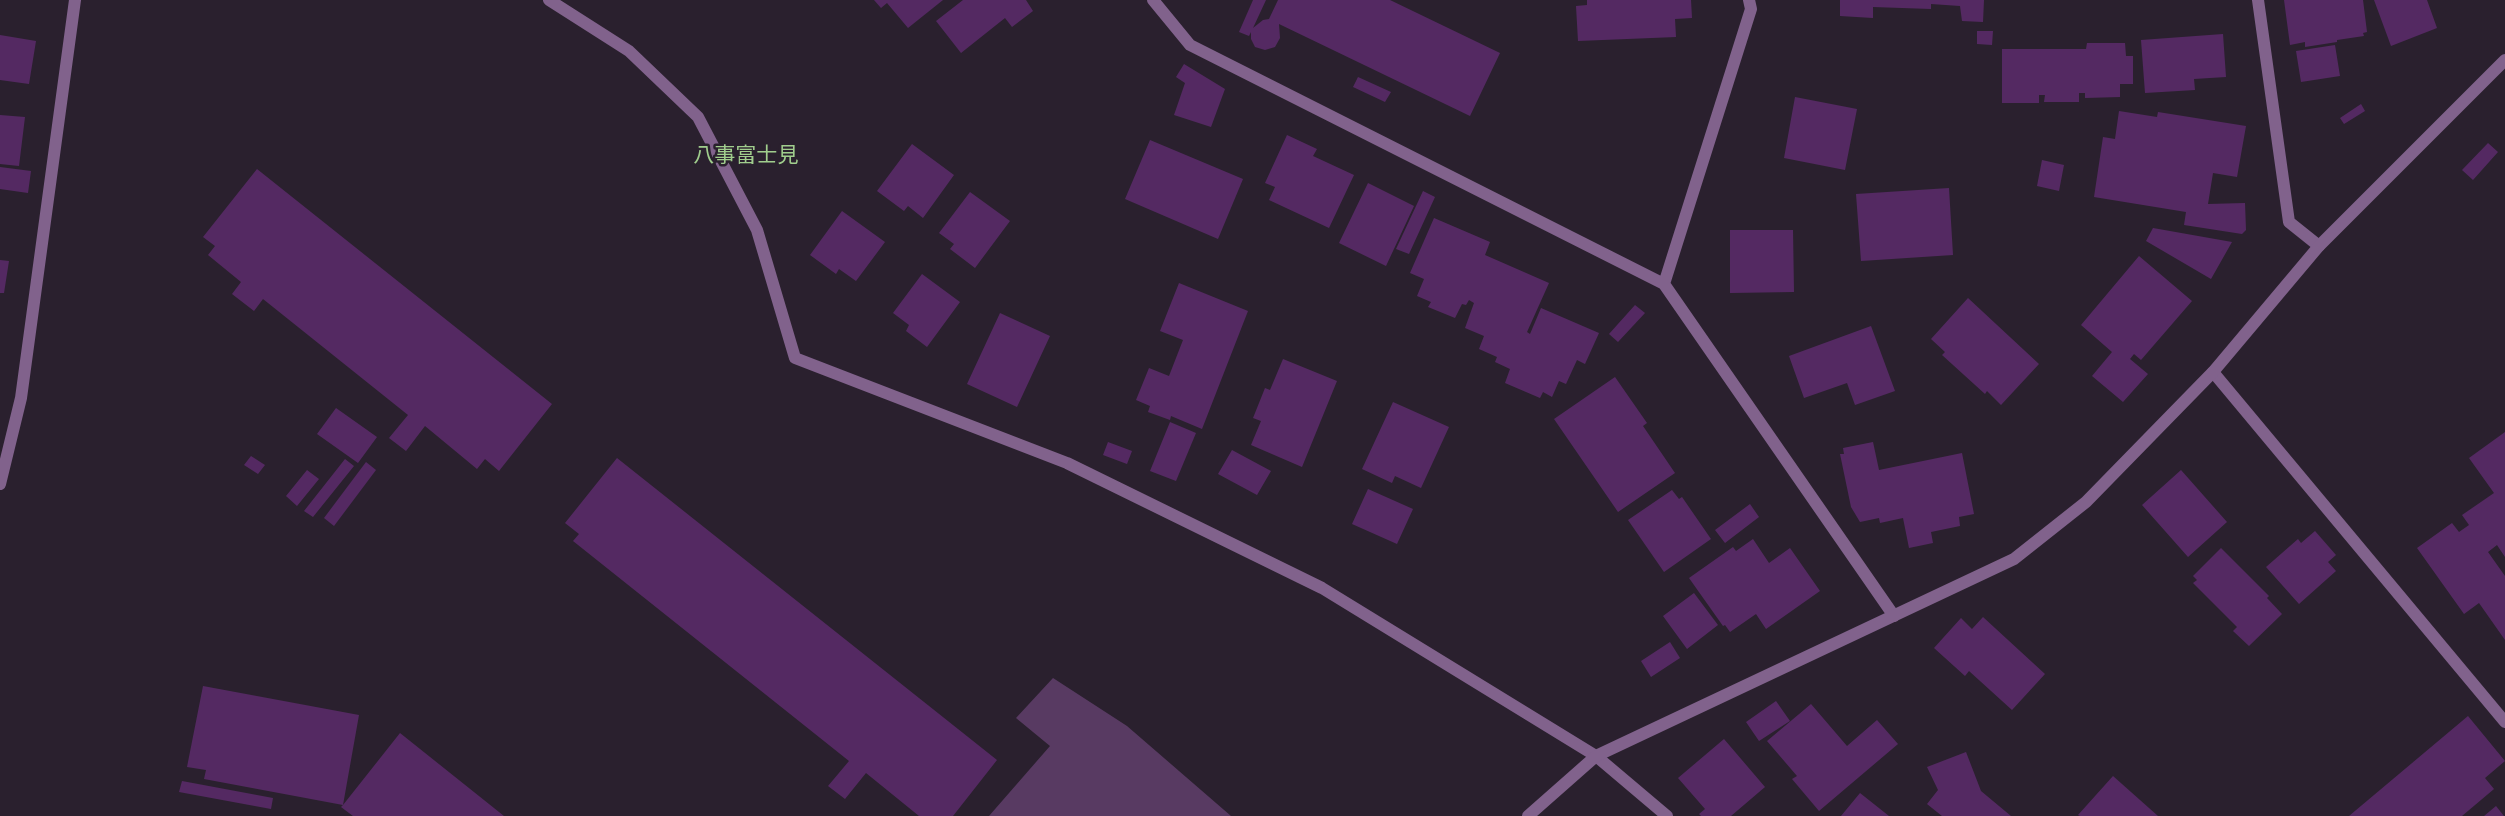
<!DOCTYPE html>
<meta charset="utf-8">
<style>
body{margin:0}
canvas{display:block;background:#2a202e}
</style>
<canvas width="2505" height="816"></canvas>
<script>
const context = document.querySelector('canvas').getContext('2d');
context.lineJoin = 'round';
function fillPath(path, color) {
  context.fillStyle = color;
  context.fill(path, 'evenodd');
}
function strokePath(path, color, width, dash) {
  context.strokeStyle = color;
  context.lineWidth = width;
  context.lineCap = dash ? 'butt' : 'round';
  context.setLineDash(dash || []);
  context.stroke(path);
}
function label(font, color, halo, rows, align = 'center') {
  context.font = font + ' "Open Sans","Noto Sans JP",sans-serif';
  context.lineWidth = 5;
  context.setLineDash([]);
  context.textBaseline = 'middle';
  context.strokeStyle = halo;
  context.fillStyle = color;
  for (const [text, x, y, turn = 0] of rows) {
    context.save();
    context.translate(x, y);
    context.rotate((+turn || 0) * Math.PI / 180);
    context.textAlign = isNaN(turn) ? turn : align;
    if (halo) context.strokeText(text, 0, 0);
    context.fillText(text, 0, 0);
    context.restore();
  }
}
const green = new Path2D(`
 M1053,678l74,48 104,90h-242l61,-70 -34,-28z`);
const building = new Path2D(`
 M874,0h69l-35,28 -21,-25 -6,5z
 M963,0h63l7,11 -21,16 -7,-9 -44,35 -25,-32z
 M1253,0h13l-13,28 10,-8 6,-1 9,-19h112l110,53 -30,63 -191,-92 1,14 -5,9 -10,3 -10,-3 -4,-8v-7l-2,4 -10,-4z
 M1587,0h104l1,18 -17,1 1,18 -98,4 -2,-35 11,-1z
 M1840,0h144l-1,22 -21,-1 -2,-15 -29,-2v5l-58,-2v11l-33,-2z
 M2284,0h79l4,32 -4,1 1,3 -27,4v2l-32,5v-5l-15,3z
 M2374,0h53l10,28 -46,18z
 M1977,31h16l-1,14 -15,-1z
 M2223,34l3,43 -32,2 1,11 -50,3 -4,-53z
 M0,35l36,6 -7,43 -29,-4z
 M2087,43h38l1,13h7v28h-13v13l-35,1v-5h-6v9h-35l1,-7h-6v8h-37v-54h84z
 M2335,45l5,31 -39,6 -5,-31z
 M1184,64l41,25 -14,38 -37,-12 11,-32 -9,-6z
 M1358,77l33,15 -6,10 -32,-15z
 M1795,97l62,12 -12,61 -61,-12z
 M2361,104l4,7 -21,13 -4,-6z
 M2119,111l38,6 1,-5 88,14 -9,51 -24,-4 -5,31 37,-1 1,27 -4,4 -58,-9 2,-13 -92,-15 9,-60 12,2z
 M0,115l25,2 -6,49 -19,-2z
 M1287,135l30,14 -4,7 41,19 -25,53 -60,-28 6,-13 -10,-4z
 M1150,140l93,39 -25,60 -93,-40z
 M2488,143l10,9 -25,28 -11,-10z
 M912,144l42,31 -31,43 -15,-12 -4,5 -27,-20z
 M2042,160l22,5 -5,26 -22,-5z
 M0,167l31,4 -3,22 -28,-4z
 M257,169l295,235 -53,67 -14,-12 -8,10 -52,-43 -19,25 -17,-13 19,-23 -145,-116 -9,12 -22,-17 9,-12 -33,-27 7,-9 -12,-9z
 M1368,183l46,23 -28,60 -47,-23z
 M1949,188l4,67 -92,6 -5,-67z
 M1423,191l12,6 -26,57 -13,-5z
 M970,192l40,29 -35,47 -25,-19 4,-5 -15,-11z
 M842,211l43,31 -29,39 -17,-12 -3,5 -26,-19z
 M1434,218l56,24 -5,13 64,28 -22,49 3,2 11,-26 58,25 -14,31 -8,-4 -11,24 -7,-3 -7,16 -9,-5 -3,6 -35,-15 5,-14 -15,-7 2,-5 -18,-8 5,-13 -19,-8 9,-25 -5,-3 -3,5 -4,-1 -7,14 -27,-11 3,-5 -14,-6 7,-17 -14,-6z
 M2153,228l79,14 -21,37 -65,-38z
 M1730,230h63l1,62 -64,1z
 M2139,256l53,45 -51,59 -7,-6 -4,5 18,15 -25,28 -31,-26 20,-24 -31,-27z
 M0,260l9,1 -5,32h-4z
 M922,274l38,28 -33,45 -21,-16 3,-6 -16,-12z
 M1179,283l69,28 -46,118 -31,-13 -1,4 -22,-8 2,-6 -14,-6 13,-32 20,8 14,-36 -23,-9z
 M1968,298l71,66 -38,41 -14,-14 -2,3 -43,-39 3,-3 -14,-13z
 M1635,305l10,8 -27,29 -9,-8z
 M1000,313l50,23 -33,71 -50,-23z
 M1871,326l24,65 -40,14 -8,-22 -43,15 -15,-42z
 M1283,359l54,22 -35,86 -51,-22 10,-24 -8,-3 12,-30 5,2z
 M1615,377l32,46 -4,3 32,47 -57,39 -64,-93z
 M1393,402l56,25 -28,61 -26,-12 -3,7 -30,-14z
 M336,408l41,29 -19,26 -41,-29z
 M1170,422l26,11 -20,48 -26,-10z
 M2505,432v125l-8,-12 -9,7 17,24v64l-26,-37 -15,11 -47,-66 35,-25 7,9 10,-7 -7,-10 32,-22 -25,-35z
 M1108,442l24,9 -5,13 -24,-9z
 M1873,442l6,28 83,-17 12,61 -15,3 1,9 -29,6 2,11 -24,5 -6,-30 -23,5 -1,-5 -19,4 -9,-15 -11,-53h4l-1,-6z
 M1232,450l39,21 -14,24 -39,-21z
 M251,456l14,9 -7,9 -14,-9z
 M617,458l380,302 -44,56h-34l-53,-43 -21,26 -17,-13 21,-25 -276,-220 6,-7 -14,-11z
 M345,459l9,7 -41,51 -9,-6z
 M366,462l10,8 -42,56 -10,-8z
 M307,470l12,9 -22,27 -11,-10z
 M2181,470l46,52 -39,35 -46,-52z
 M1368,489l45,20 -16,35 -45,-20z
 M1672,490l7,9 3,-2 29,42 -47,33 -36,-52z
 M1750,504l9,13 -34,26 -10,-13z
 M2315,531l21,24 -8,7 8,9 -37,33 -33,-37 32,-28 3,4z
 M1753,539l16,24 21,-15 30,43 -54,38 -10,-15 -26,18 -5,-7 -2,1 -34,-48 44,-31 3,4z
 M2221,548l48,48 -2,2 15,16 -33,32 -16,-15 4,-4 -44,-44 4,-3 -4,-4z
 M1694,593l24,32 -31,24 -24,-33z
 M1983,617l62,57 -33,36 -43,-39 -4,5 -31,-28 27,-30 11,11z
 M1670,642l10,16 -29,19 -10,-16z
 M203,686l156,29 -16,90 57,-72 104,83h-151l-12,-9 2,-2 -139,-26 2,-9 -19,-3z
 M1776,701l14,20 -31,20 -13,-19z
 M1811,704l36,42 30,-26 21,24 -79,67 -27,-32 5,-3 -30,-35z
 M2468,716l37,45 -20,17 9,11 -32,27h-113z
 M1724,739l41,48 -34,29h-30l-2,-2 6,-5 -27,-31z
 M1966,752l15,39 30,25h-69l-15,-12 11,-14 -11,-23z
 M2113,776l45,40h-78l-2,-1z
 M182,781l91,17 -2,11 -92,-17z
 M1860,793l29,23h-48z
 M2496,806l8,10h-20z`);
const minor = new Path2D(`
 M549,0l80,51 69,66 59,113 38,128 272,105 255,125 274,168 71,60
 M1153,0l37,45 474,239 230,332
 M2258,0l31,222 30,24
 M1664,284l87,-275 -2,-9
 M2213,372l292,350
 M0,484l21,-86 54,-398`);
const tertiary = new Path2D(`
 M1528,816l68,-60 418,-197 72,-57 127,-130 106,-126 186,-186`);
const quarterNames = [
 ["八事富士見",746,156]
];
fillPath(green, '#583a62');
fillPath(building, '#542962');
strokePath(minor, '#81628c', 12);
strokePath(tertiary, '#81628c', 12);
label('21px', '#a0cd8d', '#2a202e', quarterNames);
</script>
